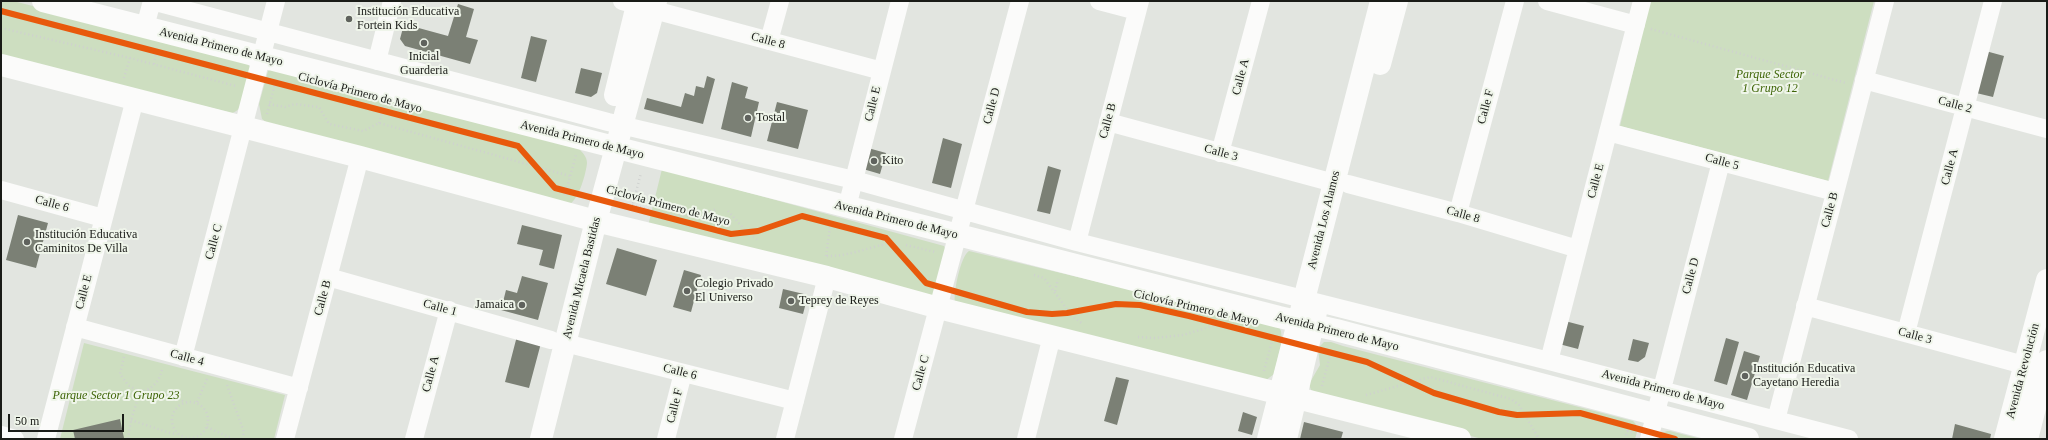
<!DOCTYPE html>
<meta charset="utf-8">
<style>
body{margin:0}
#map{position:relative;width:2048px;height:440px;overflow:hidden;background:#e2e5e0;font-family:"Times New Roman",serif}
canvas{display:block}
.frame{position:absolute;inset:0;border:2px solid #191b17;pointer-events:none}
.scale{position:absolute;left:8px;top:414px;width:116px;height:18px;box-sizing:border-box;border:2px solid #191b17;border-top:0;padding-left:5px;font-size:12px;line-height:14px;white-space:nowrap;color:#191b17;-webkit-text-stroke:3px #eff5ea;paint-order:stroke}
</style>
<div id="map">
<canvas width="2048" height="440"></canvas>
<div class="frame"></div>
<div class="scale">50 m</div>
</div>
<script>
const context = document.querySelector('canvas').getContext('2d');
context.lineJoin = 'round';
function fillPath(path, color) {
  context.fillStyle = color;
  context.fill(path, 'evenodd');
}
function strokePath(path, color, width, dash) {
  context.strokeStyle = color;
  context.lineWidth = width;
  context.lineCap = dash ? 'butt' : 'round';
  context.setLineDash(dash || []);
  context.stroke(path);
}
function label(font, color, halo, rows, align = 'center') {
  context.font = font + ' "Times New Roman",serif';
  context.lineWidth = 4;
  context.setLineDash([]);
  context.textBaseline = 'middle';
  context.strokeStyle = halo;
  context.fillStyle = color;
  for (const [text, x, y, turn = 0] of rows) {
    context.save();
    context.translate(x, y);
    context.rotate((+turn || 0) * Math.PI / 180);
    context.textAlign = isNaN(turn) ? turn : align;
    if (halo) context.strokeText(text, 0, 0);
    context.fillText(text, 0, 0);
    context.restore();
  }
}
const green = new Path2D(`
 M1,1h12l227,57 6,4 5,6c-3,14 -4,41 -19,45l-231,-57z
 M1650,1h224l-46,180 -208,-55z
 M275,68l304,81c4,4 8,8 8,14 -1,11 -8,35 -17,41l-299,-78 -9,-7 -3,-15 9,-33z
 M662,169l282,77 3,6 -14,46 -285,-72z
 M969,251l301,72 9,4 2,4 1,10 -8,33 -9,7 -310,-78c-2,-10 6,-48 14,-52z
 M1324,342h7l12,4 290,75c7,6 4,11 2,18h-153l-156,-42 -15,-7 -2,-6 11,-19 -2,-17z
 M84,343l201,52 -11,44h-214z
 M1667,431h3l31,8h-40l1,-6z`);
const building = new Path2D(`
 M458,4l16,5 -8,28 12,3 -8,24 -65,-18 -5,-7 4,-15 44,12z
 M531,36l16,4 -11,42 -15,-4z
 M1982,50l22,6 -11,41 -21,-5z
 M581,68l21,5 -5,20 -6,4 -16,-4z
 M707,76l8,3 -12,45 -59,-15 3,-11 34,9 4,-14 9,3 2,-10 8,2z
 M732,82l16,5 -3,11 14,4 -8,35 -30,-8z
 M777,102l31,8 -10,39 -31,-8z
 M943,138l19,6 -11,44 -19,-5z
 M868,148l18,5 -6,21 -17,-5z
 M1048,166l13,4 -11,44 -13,-3z
 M18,215l30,8 -12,45 -30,-8z
 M522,225l40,10 -8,34 -15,-4 4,-15 -26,-6z
 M617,248l40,12 -11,36 -40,-12z
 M684,270l17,5 -10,37 -18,-5z
 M522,276l26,7 -10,37 -37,-10 5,-20 11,3z
 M783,289l25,6 -5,19 -24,-6z
 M1565,321l19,5 -6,23 -19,-5z
 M517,336l24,7 -12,45 -24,-6z
 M1726,338l13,4 -12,43 -13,-4z
 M1633,339l16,4 -4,14 -7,5 -10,-2z
 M1744,351l16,5 -13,44 -16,-5z
 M1116,377l13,3 -12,45 -13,-4z
 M1243,412l14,5 -5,18 -14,-4z
 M120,419l4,19 -49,1 -2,-9z
 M1304,422l39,10 -2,7h-41z
 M1955,424l36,10 -1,5h-38z`);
const path = new Path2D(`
 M1,28l129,30 106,28
 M1651,29l195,54
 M154,64l3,-15
 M124,78l6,-20
 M269,104l16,3 10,-3 24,3 10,17 34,7 16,-8 191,53
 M267,114l9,-34
 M379,123l5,-17
 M565,195l11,-40
 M632,205c32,9 53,16 85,4
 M631,211l10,-38
 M728,211l18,20 13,10
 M906,245l29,7
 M826,256l5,-36
 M827,256c18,1 40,-8 59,-12
 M1034,275l10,3 28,38 11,8
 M1055,291l3,-12
 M1138,337l16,1 29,-3 33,-10 59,14
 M1325,352l5,2
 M124,357l-4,17 8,11 12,7 -9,28 -3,19
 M1264,371l8,-30
 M227,385l17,47 -2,7
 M1322,386l10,-38
 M148,390l29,7 7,5
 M140,392c15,-4 19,-11 23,-25
 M1366,395l64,-18 81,22 8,6 20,34
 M172 420a18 18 0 1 1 36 0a18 18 0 1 1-36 0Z
 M197,402l10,-23
 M131,420l39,13 7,1
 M207,427l26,12
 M1627,431l8,2
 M1625,439l3,-9`);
const street = new Path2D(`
 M622,1l15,4
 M1099,1l38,10
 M1547,1l89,24
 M654,10l228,61
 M145,27l7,-26 456,121 246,58 223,62 472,119 300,78
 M769,41l11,-40
 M377,61l15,-60
 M1864,80l183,49
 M1108,122l226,61
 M1608,132l227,60
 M1220,153l41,-152
 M1348,184l110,29 120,36
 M1,190l102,28
 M847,207l53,-206
 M1458,213l57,-212
 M1077,242l63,-241
 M328,277l223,63
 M1805,306l219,59
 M75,327l224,61
 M1906,333l87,-332
 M565,343l230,58
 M183,357l93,-356
 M1549,361l93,-360
 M1776,420l109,-419
 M1,435l14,4
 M46,439l89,-340
 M285,439l75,-282
 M414,439l35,-129
 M666,439l17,-66
 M785,439l42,-162
 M903,439l117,-438
 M1026,439l26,-103
 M1649,439l72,-277`);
const secondary = new Path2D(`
 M43,1l1236,316 57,13 412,109
 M1380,64l17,-63
 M1,65l359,92 236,64 231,56 112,31 521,131
 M615,95l23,-94
 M541,439l55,-218 60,-220
 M1268,439l113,-438
 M1286,439l30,-127
 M2005,439l42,-159
 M2027,439l20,-78`);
const cycleway = new Path2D(`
 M1,11l517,135 37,42 176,46 27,-3 44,-15 84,22 40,45 101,29 25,2 15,-1 49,-9 24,1 49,11 178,46 67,31 65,19 18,3 63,-2 95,26`);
const markers = [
 [349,19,4,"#5f625d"],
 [424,43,4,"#5f625d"],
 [748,118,4,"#5f625d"],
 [874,161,4,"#5f625d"],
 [27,242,4,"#5f625d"],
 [687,291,4,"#5f625d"],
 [791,301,4,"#5f625d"],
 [522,305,4,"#5f625d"],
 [1745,376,4,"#5f625d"]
];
const poiNames = [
 ["Institución Educativa",357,12],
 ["Fortein Kids",357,26],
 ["Inicial",424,57,"center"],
 ["Guarderia",424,71,"center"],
 ["Tostal",756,118],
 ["Kito",882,161],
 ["Institución Educativa",35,235],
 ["Caminitos De Villa",35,249],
 ["Colegio Privado",695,284],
 ["El Universo",695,298],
 ["Teprey de Reyes",799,301],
 ["Jamaica",514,305,"right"],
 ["Institución Educativa",1753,369],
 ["Cayetano Heredia",1753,383]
];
const streetNames = [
 ["Calle 8",768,41,15],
 ["Avenida Primero de Mayo",221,47,14],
 ["Calle A",1241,77,-75],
 ["Ciclovía Primero de Mayo",360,93,15],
 ["Calle E",873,104,-76],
 ["Calle 2",1955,105,15],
 ["Calle D",992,106,-75],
 ["Calle F",1486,107,-75],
 ["Calle B",1108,121,-75],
 ["Avenida Primero de Mayo",582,140,14],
 ["Calle 3",1221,153,15],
 ["Calle 5",1722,162,15],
 ["Calle A",1950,167,-75],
 ["Calle E",1596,181,-75],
 ["Calle 6",52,204,15],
 ["Ciclovía Primero de Mayo",668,206,15],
 ["Calle B",1830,210,-75],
 ["Calle 8",1463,215,16],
 ["Avenida Primero de Mayo",896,220,14],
 ["Avenida Los Alamos",1324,220,-76],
 ["Calle C",214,242,-75],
 ["Calle D",1691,276,-75],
 ["Avenida Micaela Bastidas",582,278,-76],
 ["Calle E",84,292,-75],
 ["Calle B",323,298,-75],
 ["Calle 1",440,308,15],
 ["Ciclovía Primero de Mayo",1196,308,13],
 ["Avenida Primero de Mayo",1337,332,14],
 ["Calle 3",1915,336,15],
 ["Calle 4",187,358,15],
 ["Avenida Revolución",2023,371,-75],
 ["Calle 6",680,372,14],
 ["Calle C",921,373,-75],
 ["Calle A",431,374,-75],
 ["Avenida Primero de Mayo",1663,390,15],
 ["Calle F",675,406,-76]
];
const parkNames = [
 ["Parque Sector",1770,75],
 ["1 Grupo 12",1770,89],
 ["Parque Sector 1 Grupo 23",116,396]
];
fillPath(green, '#cddec0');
fillPath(building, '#7b8075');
strokePath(path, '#cfd1cf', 2.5, [1, 3]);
strokePath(street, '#fbfbfa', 18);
strokePath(secondary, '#fbfbfa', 22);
strokePath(cycleway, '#e8590c', 6);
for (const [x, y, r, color] of markers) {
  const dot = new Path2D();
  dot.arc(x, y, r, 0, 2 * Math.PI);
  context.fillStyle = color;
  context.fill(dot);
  strokePath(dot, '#eff5ea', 1.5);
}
label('12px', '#191b17', '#eff5ea', poiNames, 'left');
label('12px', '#191b17', '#eff5ea', streetNames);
label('italic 12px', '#3e6507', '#eff5ea', parkNames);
</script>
